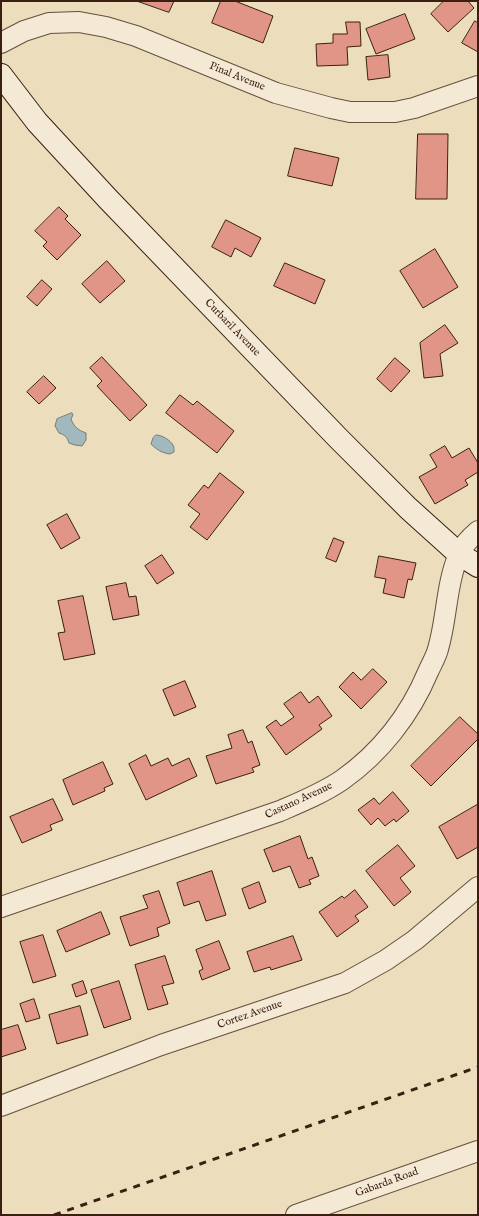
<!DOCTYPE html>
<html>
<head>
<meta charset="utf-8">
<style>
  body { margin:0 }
  #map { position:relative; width:479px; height:1216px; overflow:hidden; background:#ecddbd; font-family:"IM FELL English",serif }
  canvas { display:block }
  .frame { position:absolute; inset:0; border:2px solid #3b1f11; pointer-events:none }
</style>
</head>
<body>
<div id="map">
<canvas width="479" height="1216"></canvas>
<div class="frame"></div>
</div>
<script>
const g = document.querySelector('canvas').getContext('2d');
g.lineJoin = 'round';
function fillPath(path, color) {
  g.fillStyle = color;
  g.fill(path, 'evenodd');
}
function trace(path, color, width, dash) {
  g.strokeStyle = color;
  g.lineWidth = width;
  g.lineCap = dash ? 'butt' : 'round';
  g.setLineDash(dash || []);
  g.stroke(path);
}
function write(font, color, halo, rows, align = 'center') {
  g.font = font + ' "IM FELL English",serif';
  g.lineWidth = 3;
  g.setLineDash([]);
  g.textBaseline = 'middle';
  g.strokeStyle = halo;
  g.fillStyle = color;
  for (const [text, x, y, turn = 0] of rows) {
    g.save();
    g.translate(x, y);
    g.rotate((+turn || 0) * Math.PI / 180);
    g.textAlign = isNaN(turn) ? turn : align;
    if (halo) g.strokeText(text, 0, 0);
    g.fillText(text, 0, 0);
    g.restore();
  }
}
const water = new Path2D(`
  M72,413L73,415L71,419C74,427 78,430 86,433V440L82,446L75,445L69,443C67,437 65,435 59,433L55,426L57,419Z
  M156,435C162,435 170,440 173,445C174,447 174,449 174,452L170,454C162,453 157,450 151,444L153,438Z`);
fillPath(water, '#a0b8be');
trace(water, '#787b79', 1);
const building = new Path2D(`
  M137,1H174L169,12Z
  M221,1H235L273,16L263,43L212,23Z
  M444,1H468L474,8L448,32L431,14Z
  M405,14L415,39L376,54L366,29Z
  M475,21L478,23V52L462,43Z
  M346,22H360L361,46L347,47L348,65L317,66L316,44L333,43V34H347Z
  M388,55L390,77L368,80L366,57Z
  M418,134H448L447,199H416Z
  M295,148L339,158L332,186L288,176Z
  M59,207L68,216L65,219L81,235L57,260L43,246L47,242L35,231Z
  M226,220L261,238L251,257L235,248L231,257L212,247Z
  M435,249L458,287L423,308L400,271Z
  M107,261L125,281L100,303L82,284Z
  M285,263L325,280L315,304L274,286Z
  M42,280L52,289L37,306L27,297Z
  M445,325L458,343L440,354L443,376L424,378L420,343Z
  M102,357L147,405L130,421L97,386L102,381L90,368Z
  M395,358L410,371L391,392L377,379Z
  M44,376L56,388L39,404L27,392Z
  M180,395L193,405L197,401L234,431L217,453L166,413Z
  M445,446L452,458L469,448L478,463V472L465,480L468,485L435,504L419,477L437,467L430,455Z
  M220,473L244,492L207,540L190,527L200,514L188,505L204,485L208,488Z
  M67,514L80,538L61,549L47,525Z
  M334,538L344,542L336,562L326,558Z
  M162,555L174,573L157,584L145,566Z
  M379,556L416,563L412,580L408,579L404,598L383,593L386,579L375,577Z
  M126,583L129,597L136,596L139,615L113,620L106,587Z
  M83,596L95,654L64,660L58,633L65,632L58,601Z
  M373,669L387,682L361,709L339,687L353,672L361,680Z
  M185,681L196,707L174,716L163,690Z
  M301,692L309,703L318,696L332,716L319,725L322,729L286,755L266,727L276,720L281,726L294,717L284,704Z
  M460,717L478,734V739L431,786L411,766Z
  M243,730L248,743L252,741L260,765L252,768L254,772L216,784L206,756L232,748L228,735Z
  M146,755L151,766L168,758L172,766L189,758L197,776L146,800L129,764Z
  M103,762L113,784L104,788L105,791L73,805L63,780Z
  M393,792L409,811L396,822L394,819L385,826L378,818L371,825L358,810L374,798L379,804Z
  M53,799L63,820L50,825L52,830L22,843L10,817Z
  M477,805L478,807V847L457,859L439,827Z
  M300,836L308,859L312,857L319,876L309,880L311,884L299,888L290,866L273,872L264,850Z
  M398,845L415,866L400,878L411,892L394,906L366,871Z
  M212,871L226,915L206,921L199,901L184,906L177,883Z
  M259,882L266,902L249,909L242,889Z
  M355,890L368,907L355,916L359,921L337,937L319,912L342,896L344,898Z
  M159,891L170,923L157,928L159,936L130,946L120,917L148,908L143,896Z
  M101,912L110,934L66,952L57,931Z
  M43,935L56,976L33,983L20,942Z
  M293,936L302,960L271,970L270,967L254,972L247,952Z
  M219,941L230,969L202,980L199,971L203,969L196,950Z
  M165,956L174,983L162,986L168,1004L148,1010L135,965Z
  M83,981L87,993L76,997L72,985Z
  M119,981L131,1019L104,1028L91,990Z
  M34,999L40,1018L26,1022L20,1004Z
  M80,1006L88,1035L57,1044L49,1015Z
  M18,1025L26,1049L1,1057V1030Z`);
fillPath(building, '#e19587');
trace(building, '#3b1f11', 1);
const street = new Path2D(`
  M1,43L24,31L49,23L79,22L106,27L136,36L276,93L331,108L350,112H395L414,108L478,86
  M1,907L280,811C301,802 323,793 342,780C380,753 410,715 428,672C431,665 436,657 438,649C447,619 446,584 459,554C463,545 471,537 478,531
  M1,1106L161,1045L345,983L386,960L415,940L478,887
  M296,1215L478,1151`);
const secondary = new Path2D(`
  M1,75L37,122L108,199L338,438L408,508L459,554L478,566`);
trace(street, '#674e3c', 22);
trace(secondary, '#3b1f11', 24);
trace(street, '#f3e9d4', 20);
trace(secondary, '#f3e9d4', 22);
trace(new Path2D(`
  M54,1215L478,1067`), '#3b1f11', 3, [7, 7]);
write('11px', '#3b1f11', '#f3e9d4', [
  ["Pinal Avenue",237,77,22],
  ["Curbaril Avenue",232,328,46],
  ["Castano Avenue",299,801,-25],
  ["Cortez Avenue",250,1015,-19],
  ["Gabarda Road",387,1183,-20]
]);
</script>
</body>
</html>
